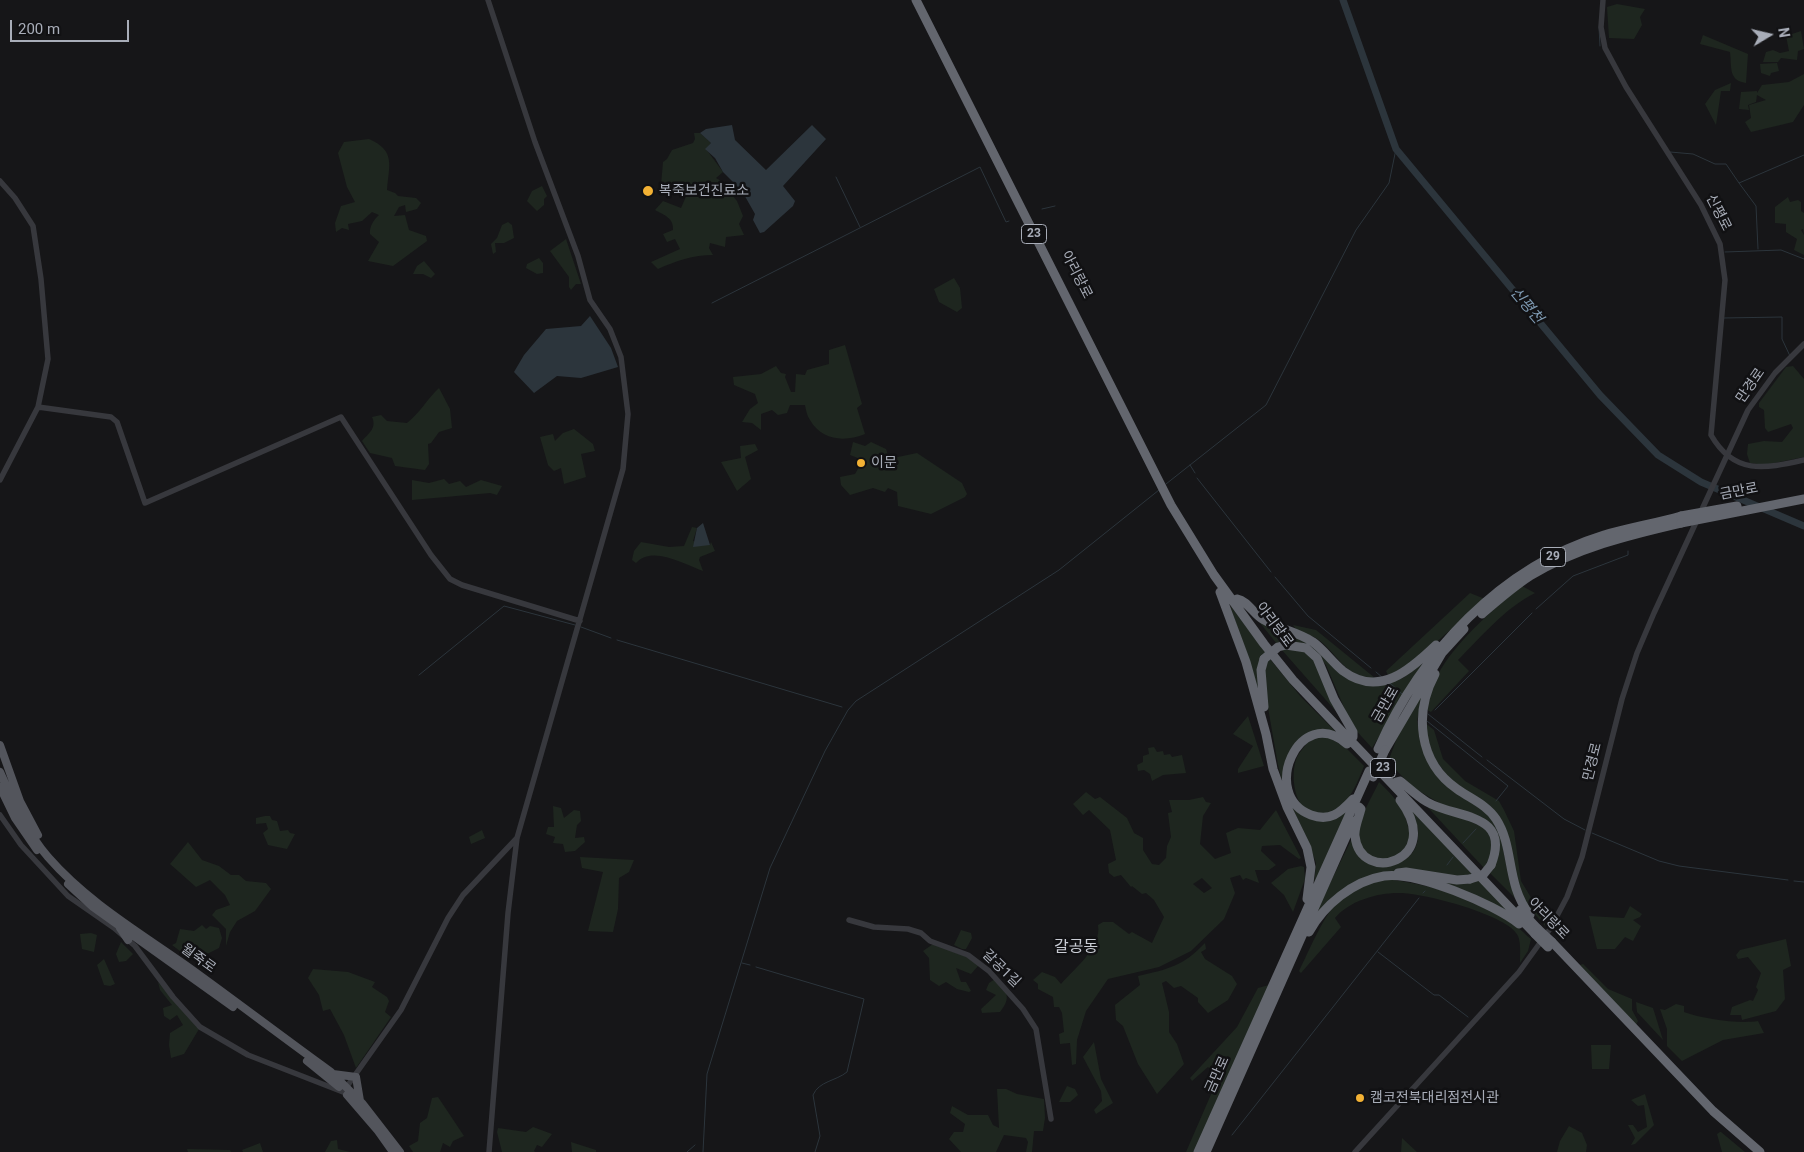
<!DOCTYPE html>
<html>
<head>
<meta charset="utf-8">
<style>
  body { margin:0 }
  #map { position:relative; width:1804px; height:1152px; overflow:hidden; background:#161618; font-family:Roboto,sans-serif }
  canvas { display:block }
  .north { position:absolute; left:1744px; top:10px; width:50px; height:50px; -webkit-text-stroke:4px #111113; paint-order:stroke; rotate:81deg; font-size:14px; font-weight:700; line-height:20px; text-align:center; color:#a8adb8 }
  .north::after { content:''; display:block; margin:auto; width:18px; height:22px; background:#a8adb8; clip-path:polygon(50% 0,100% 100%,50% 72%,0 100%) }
  .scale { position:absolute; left:10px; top:20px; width:119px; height:22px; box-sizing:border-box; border:2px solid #a8adb8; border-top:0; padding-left:6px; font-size:15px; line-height:18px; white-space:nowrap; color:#a8adb8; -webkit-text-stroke:4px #111113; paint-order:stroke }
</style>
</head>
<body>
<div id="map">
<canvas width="1804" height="1152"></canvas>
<div class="north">N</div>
<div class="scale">200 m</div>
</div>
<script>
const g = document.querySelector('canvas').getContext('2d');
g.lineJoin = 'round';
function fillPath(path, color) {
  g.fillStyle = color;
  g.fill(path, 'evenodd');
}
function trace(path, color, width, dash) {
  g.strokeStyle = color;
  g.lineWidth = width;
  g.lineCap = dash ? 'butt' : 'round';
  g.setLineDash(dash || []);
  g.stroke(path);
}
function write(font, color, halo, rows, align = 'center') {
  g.font = font + ' Roboto,"Noto Sans KR",sans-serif';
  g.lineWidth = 5;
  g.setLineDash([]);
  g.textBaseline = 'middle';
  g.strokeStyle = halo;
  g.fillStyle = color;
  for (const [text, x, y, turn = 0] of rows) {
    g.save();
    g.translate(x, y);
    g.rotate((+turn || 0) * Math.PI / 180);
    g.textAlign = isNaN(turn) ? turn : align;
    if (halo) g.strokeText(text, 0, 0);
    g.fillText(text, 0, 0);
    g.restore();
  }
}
fillPath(new Path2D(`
  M1617,4L1645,9L1640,17L1642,25L1634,39L1609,38L1607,7Z
  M1801,31L1804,49L1798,51L1797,60L1781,58L1778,62H1763L1766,52L1773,50L1780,53L1789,51L1786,36Z
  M1703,35L1748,54L1746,83C1728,80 1732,68 1730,52L1700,44Z
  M1777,63L1779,71L1771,73L1770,76L1761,73L1760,64Z
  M1804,74V105L1793,122L1751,132L1745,122L1751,118L1749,105L1766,100L1757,95L1756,102L1748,105L1749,110L1739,109L1741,92L1757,91V93L1762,85L1789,82Z
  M1731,83L1730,91H1721L1716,125L1705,104L1715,90Z
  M694,133H700L711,143L706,149L723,172L716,178L726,184L725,187L737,201L743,216L739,224L744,235L726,237L725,247L710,243L709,248L713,255C693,255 676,261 658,269L651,262L680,249L675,239L667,242L663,234L673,230C674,218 664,215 655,210L663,201L681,208L688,192L682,183L661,185L663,162L667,159L672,150L693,143L695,139Z
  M369,139C396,151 389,165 387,190L395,193L398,196L416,198L421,203L417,209L406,212L405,205L399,207L394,216L405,215L409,230L426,236L427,241L393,266L368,261L379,242L370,234C369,227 374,219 379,215L372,212L362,221L348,224L349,230L342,228L336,232L335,223L341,206L355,202L347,187L338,153L344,142Z
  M542,186L547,196L544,199V205L537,211L527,201L532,191Z
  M1788,197L1790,202L1798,200L1801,202V211L1804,213V234L1803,229L1801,230L1804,235V255L1794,250L1797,239L1786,232V224L1775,223V207Z
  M508,222L512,225L514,238L504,243H495L496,252L493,254L491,244L497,238L502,225Z
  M566,239L581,284H576L571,290L569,287V277L550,251Z
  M539,258L543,263V273L537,274L526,268L527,264Z
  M424,261L435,274L431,278L423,274H413L417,266Z
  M954,278L960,288L962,308L957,312L939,302L934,289Z
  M845,345L862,404L857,408L865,434C845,442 822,441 810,420C807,416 806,410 805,405H790L787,413L778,415L772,410L761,414V430L752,423L742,422L750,409L758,403L755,394L734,385L733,377L761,374L776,366L781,373L786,374L785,377L791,392H795L796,374L805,375L807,370L829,364V350Z
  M1793,366L1804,379V457L1765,465L1750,463L1747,454L1748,444L1764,441L1782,442L1793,428L1791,424L1768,432L1765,428L1764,410L1759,407V403L1786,367Z
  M439,388L450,409L452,428L439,432L431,443L428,444L429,464L425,470L395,466L392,458L370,453L362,441C369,433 377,428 372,417L381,415L387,421L407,423C420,413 427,399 439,388Z
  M574,429L593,444L595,451L581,454L586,477L564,484L561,468L554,471L548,465L540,437L553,434L555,441L563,433Z
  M853,442L865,446L871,442L886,449L888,455L898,457L917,453L962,483L967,494L965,497L931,514L898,506L897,492L888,488L885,492L873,488L850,495L841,485L840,477L855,474L863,460L850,455Z
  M755,444L758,450L745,457L751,479L737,491L721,462L741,458L740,446Z
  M444,479L449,484L460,481L466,487L481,480L502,486L497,495L490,493L412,500V480L429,483Z
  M692,527L697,528L693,541L710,545L711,542L715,551L700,557L699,560L703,571C684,564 652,545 636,563L632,560L634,551L641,542L669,547L684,546Z
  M1522,586L1535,593C1505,608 1482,636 1458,660L1469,671L1431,712L1425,709C1428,701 1430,691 1434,683C1448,648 1493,609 1522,586Z
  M1470,593L1485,599L1413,663L1403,671L1388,675L1386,671Z
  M1230,605L1266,653L1261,699Z
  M1256,618L1309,641L1347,677L1377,685L1403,678L1427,660L1372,748L1352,726L1326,665L1312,648L1277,644Z
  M1293,625L1316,630L1375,678C1343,678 1338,652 1316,638C1308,634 1297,633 1293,625Z
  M1293,648L1306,651L1315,660L1340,716L1281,649Z
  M1270,659L1301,697L1337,733L1317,730L1285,766C1289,798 1285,806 1316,820L1351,806L1314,886L1316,863L1307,838L1285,793L1278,765L1263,679L1267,662Z
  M1427,681L1417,721L1425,755L1492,818L1500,833L1509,880L1516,899L1490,873L1499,852L1498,840L1474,814L1441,804L1414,788L1388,762L1397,738Z
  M1248,716L1264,766L1238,773V769L1253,746L1233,734Z
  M1424,722L1434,730L1443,759L1465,781L1499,801L1504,810L1514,831L1521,881L1547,924L1546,927L1532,911L1519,890L1498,816L1450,779L1436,761L1426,739Z
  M1327,736L1347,749L1364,766C1357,784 1348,807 1328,814C1297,824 1289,780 1296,760C1298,753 1305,747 1308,741Z
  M1154,747L1157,752L1163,751L1164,755L1170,754L1172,757L1182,755L1186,773L1163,775L1152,781L1150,774L1144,770L1138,771L1137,765L1143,762V756L1149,754L1148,748Z
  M1379,782C1400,802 1407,813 1411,842C1408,846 1404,854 1399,856C1383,865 1358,857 1358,836C1359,817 1371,799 1379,782Z
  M1086,792L1095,799L1100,797L1127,818L1134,833L1143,838V850L1152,864L1159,865L1166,858L1167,846L1171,837L1168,813L1172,812L1169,800H1189L1203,797L1206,802L1211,803L1203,816L1200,844L1215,859L1231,853L1226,833L1238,828L1260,830L1276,810L1301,858L1299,859L1280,845L1262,846L1261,851L1276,865L1269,870H1255L1259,883L1246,878L1243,880L1240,875L1230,878L1235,893L1224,919L1191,951L1159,967L1108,979L1086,1011L1077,1040L1076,1064L1072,1065L1070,1043L1060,1044L1059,1034L1064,1032L1062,1013L1059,1007H1054L1053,997L1038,989V984L1033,980L1042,972L1055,977L1061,984C1074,969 1102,947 1098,925L1103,922H1113L1129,934L1132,932L1152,943L1164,917L1154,900L1146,893L1142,894L1132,886L1131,887L1121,875L1114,877L1109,873L1108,864L1116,860L1110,830L1089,810L1083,815L1073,804ZM1202,878L1212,888L1204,893L1193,884Z
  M1419,798L1487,829C1494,845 1494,853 1484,868Z
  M553,806L561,808L564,818L574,810L580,811L581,821L577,825L575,838L584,837L585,842L575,851L565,852L563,844L553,843L555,837L546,834L548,827H554Z
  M1410,808L1472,874L1461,876L1368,877L1315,914L1356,830L1352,844C1373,871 1421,871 1418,830C1417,823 1412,814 1410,808Z
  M265,816H270L272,820L277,821L280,831L288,830L290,833L295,834L287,849L268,845L263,833L268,829L266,823L256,824V818Z
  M482,830L485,838L471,844L469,837Z
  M188,842L202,860L219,866L231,875H239L246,881L266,883L271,889L255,911L237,921L230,932L226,946V929L212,915L216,910L230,905L225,895L210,880L196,887L170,864Z
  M580,857L634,860L629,872L619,878L618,909L613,932L588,931L603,872L582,868Z
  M1301,866L1304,867L1305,879L1293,912L1284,895L1271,883L1288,869Z
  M1386,879C1425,883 1466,896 1501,914C1512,920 1521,931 1531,939L1528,951L1520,963C1520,955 1521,943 1518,936C1510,915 1420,892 1398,893C1377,893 1349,901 1335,918L1341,927L1301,973L1299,971C1310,949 1323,916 1340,899C1352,888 1370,883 1386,879Z
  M1423,879L1479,880L1510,912Z
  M1630,906L1642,914L1640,917L1633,920L1641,926L1633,941L1625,937L1615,949H1597L1589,916L1624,918Z
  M202,925L206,929L210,926L219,928L222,938L219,948L207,954L185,955L172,945L176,943L180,929L194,931Z
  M961,930L971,933L972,938L966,949H962L954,945Z
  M91,933L97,935L94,952L82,949L80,934Z
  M1786,939L1791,966L1783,970L1785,999L1776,1011L1742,1020L1741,1015H1730L1732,1007L1750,1000L1753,1001L1758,990L1756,987L1761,973L1748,957L1738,959L1736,955L1740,950Z
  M121,942L133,954L126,961L119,962L116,954Z
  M1205,943L1206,949L1201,952L1205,959L1232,976L1237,984L1228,1000L1208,1013L1198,1002V998L1181,986L1174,988L1166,981L1162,983L1169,1012V1032L1177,1044L1184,1064L1157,1094L1138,1064L1123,1026L1116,1020L1115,1005L1140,985L1138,976C1169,969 1183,966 1205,943Z
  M933,944L967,957L979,965L971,974L956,968L961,982H966L971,991L969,992L957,989L946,982L939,986L930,980L929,958L923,951Z
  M104,959L115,984L110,986L104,985L97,965Z
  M1583,964L1608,989L1632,999V1010L1638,1021L1636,1025L1580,965Z
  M313,969L348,972L375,982L372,987L387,997L389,1001L385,1012L391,1017L356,1068L344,1035L330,1009L323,1011L319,995L308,978Z
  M995,979C1007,992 1012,997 1000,1012L982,1013L981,1009L996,995L986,990L989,983Z
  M158,982L199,1029L184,1054L171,1058L169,1045L170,1033L183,1025L177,1015L170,1020L164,1016L163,1008L172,1005L160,990Z
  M1269,985L1195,1152H1186L1219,1076L1208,1067L1192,1081L1190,1078L1237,1027L1258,988Z
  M1636,1002L1653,1008L1663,1040L1637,1012Z
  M1676,1004L1684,1006V1012C1703,1019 1739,1024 1758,1021L1764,1033L1723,1040L1682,1061L1667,1046V1029L1660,1009L1665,1010Z
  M1094,1042L1101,1079L1113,1103L1096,1114L1094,1110L1102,1101L1101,1091L1083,1057Z
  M1591,1045H1611L1609,1069H1592Z
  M1067,1086L1075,1089L1078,1095L1070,1102H1059Z
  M997,1089H1006L1017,1094L1044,1099L1045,1118L1043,1131H1034L1032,1152H1026L1028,1142L1026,1138L1004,1135L996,1152H961L949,1139L954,1132H963L965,1124L950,1113L952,1106L968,1115H988L993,1125L999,1128Z
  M1645,1094L1654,1125L1635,1144L1631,1145L1635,1138L1628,1125H1633L1638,1132L1647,1127L1644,1105L1638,1106L1631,1100Z
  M438,1097L464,1136L453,1141L450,1147L443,1143L440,1152H413L409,1146L418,1141L420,1123L427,1118L432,1098Z
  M1569,1126L1582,1133L1587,1145L1586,1152H1557L1560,1141Z
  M533,1127L552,1134L542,1147L537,1145L534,1151L535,1152H502L497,1132L498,1128L526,1132Z
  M1720,1132H1721L1745,1152H1722L1717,1134Z
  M1402,1138L1417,1152H1401Z
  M337,1140L338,1149L350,1152H325L331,1141Z
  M571,1142L596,1150V1152H572Z
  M260,1143L263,1152H243L242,1150Z
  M187,1149L230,1150L231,1152H188Z`), '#1e261f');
fillPath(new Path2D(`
  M732,125L735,140L766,170L812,125L826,139L783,186L795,201L793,206L764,232L760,233L753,220L755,214L742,191L723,172L715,158L705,149L711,143L700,133L706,129Z
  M590,316L611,348L618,367L581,378L557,376L534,393L514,372L524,355L546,329L581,326Z
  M703,523L710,545L693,547L697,528Z`), '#2c353c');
trace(new Path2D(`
  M1599,27L1600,46
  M1670,152L1693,154L1715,164H1726L1739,183L1804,155
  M836,177L860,227
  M1739,183L1756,206L1758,249
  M1042,209L1055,206
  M1725,252L1781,250L1804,259
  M712,303L980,167L1006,222L1009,221
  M1724,318L1782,317V339L1790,356
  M1190,465L1195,473
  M1197,478L1271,572
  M1166,484L1266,405L1356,230L1389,183L1396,149
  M1275,577L1308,616L1371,668
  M1536,609L1573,576L1628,555V551
  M581,627L611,638
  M617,640L842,707
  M1376,672L1383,678
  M419,675L504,606L575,625
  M1390,683L1402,694
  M1435,710L1532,613
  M1428,714L1482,757
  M1427,721L1508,786L1496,801
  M1487,760L1564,819L1585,830
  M1592,833L1659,861L1679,866L1788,880
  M1463,843L1476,829
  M1447,865L1453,857
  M1794,881L1804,882
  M1423,893L1425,891
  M1378,952L1434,995H1439L1468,1017
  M742,963L750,965
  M756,967L864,999L847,1072C836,1081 819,1081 813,1095L820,1136L815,1152
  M1232,1135L1419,898
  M687,1152L695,1145
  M703,1152L707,1074L770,868L825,751L848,710L856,701L1059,570L1159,490`), '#2c353c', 1);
trace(new Path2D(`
  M1343,0L1396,149L1600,395L1658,455L1701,482L1804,526`), '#2c353c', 7);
trace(new Path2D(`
  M488,0L535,142L578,256L590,300L610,329L621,357L628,414L623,469L517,838L508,913L489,1152
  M1603,0L1601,27L1605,48L1626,87L1701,205L1720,244L1725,280L1711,435C1734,475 1764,469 1804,460
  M0,181L15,198L33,226L41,279L48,359L38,407L0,480
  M38,407L111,417L117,422L145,503L341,417L431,555L450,579L462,585L580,621
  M0,815L21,845L68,896L114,928L135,946L173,997L200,1027L248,1055L343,1092L401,1010L448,918L463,895L517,838
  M849,920L874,927L908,929L921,933L930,941L968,955L989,971L1023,1009L1036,1029L1051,1119
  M1355,1152L1519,972L1550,929L1567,897L1582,857L1622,699L1637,653L1654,613L1748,410L1775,373L1804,344`), '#37383d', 5.5);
trace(new Path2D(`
  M0,745L20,801L38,835
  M0,772C13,801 27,833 48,857C88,903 142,934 191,969C238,1003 284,1038 331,1072L362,1103L400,1152
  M0,787L15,818L37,850
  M68,884L93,907L233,1007
  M120,928L128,940
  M307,1061L339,1087
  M333,1074L356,1077L360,1101
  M347,1095L378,1131L393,1152`), '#53555c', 8);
trace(new Path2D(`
  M916,0L1171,505L1214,575L1264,644L1293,680L1535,934
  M1220,592L1246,662L1266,734L1273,769L1287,807L1307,848L1311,867L1307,899
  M1237,599C1248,601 1254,615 1264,620C1279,629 1298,632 1313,642C1324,650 1332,662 1343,671C1379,698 1410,670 1436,645
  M1482,614C1497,601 1513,587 1530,576C1576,548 1629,535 1681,523
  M1286,645L1306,648L1317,658L1334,699L1353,732V737
  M1435,674C1414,713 1418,762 1457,789C1471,799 1487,805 1496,819C1515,848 1505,883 1530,915
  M1264,707L1261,670L1264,659
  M1347,744C1299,702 1259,796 1311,815C1330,822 1340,813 1353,799
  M1378,749C1421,653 1500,567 1604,535C1629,528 1656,523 1681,516
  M1385,750L1442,653L1464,629
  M1396,782L1400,781C1409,788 1417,796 1427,802C1456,819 1512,812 1491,865
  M1359,807L1361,809C1359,817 1354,828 1355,836C1360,886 1446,861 1400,800
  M1398,873L1406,872L1457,880L1470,879
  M1520,910L1538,929
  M1309,932C1324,905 1353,881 1384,876C1416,871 1494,904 1519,924
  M1552,942L1713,1111L1760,1152
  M1198,1152L1369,771
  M1206,1152L1353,821`), '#63666e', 9);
trace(new Path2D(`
  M1681,516L1737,506
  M1681,523L1804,499
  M1264,659L1278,647L1286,645
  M1373,777L1385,750
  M1470,879L1483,875L1491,865
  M1538,929L1552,942
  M1535,934L1548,947`), '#63666e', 9);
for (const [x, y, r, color] of [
  [648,191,6,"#f2b134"],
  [861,463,5,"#f2b134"],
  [1360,1098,5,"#f2b134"]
]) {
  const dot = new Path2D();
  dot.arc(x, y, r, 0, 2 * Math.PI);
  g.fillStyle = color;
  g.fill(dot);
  trace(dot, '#111113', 2);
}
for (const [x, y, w] of [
  [1034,234,25],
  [1553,557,25],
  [1383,768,25]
]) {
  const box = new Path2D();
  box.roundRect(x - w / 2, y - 9.5, w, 19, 4);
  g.fillStyle = '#111113';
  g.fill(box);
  trace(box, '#a8adb8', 1);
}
write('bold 12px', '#a8adb8', null, [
  ["23",1034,234],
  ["29",1553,557],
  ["23",1383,768]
]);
write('14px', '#a8adb8', '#111113', [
  ["복죽보건진료소",659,191],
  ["이문",871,463],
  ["캠코전북대리점전시관",1370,1098]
], 'left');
write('14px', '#a8adb8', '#111113', [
  ["신평로",1718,213,63],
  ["아리랑로",1076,275,63],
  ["만경로",1751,386,-55],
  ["금만로",1739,492,-11],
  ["아리랑로",1274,625,53],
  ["금만로",1386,705,-60],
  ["만경로",1593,762,-76],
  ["아리랑로",1548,919,46],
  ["월죽로",198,959,36],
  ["갈공1길",1001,969,44],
  ["금만로",1218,1075,-66]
]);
write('italic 15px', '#7f9bb3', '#111113', [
  ["신평천",1526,306,50]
]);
write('16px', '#c9ccd4', '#111113', [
  ["갈공동",1076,948]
]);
</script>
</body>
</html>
